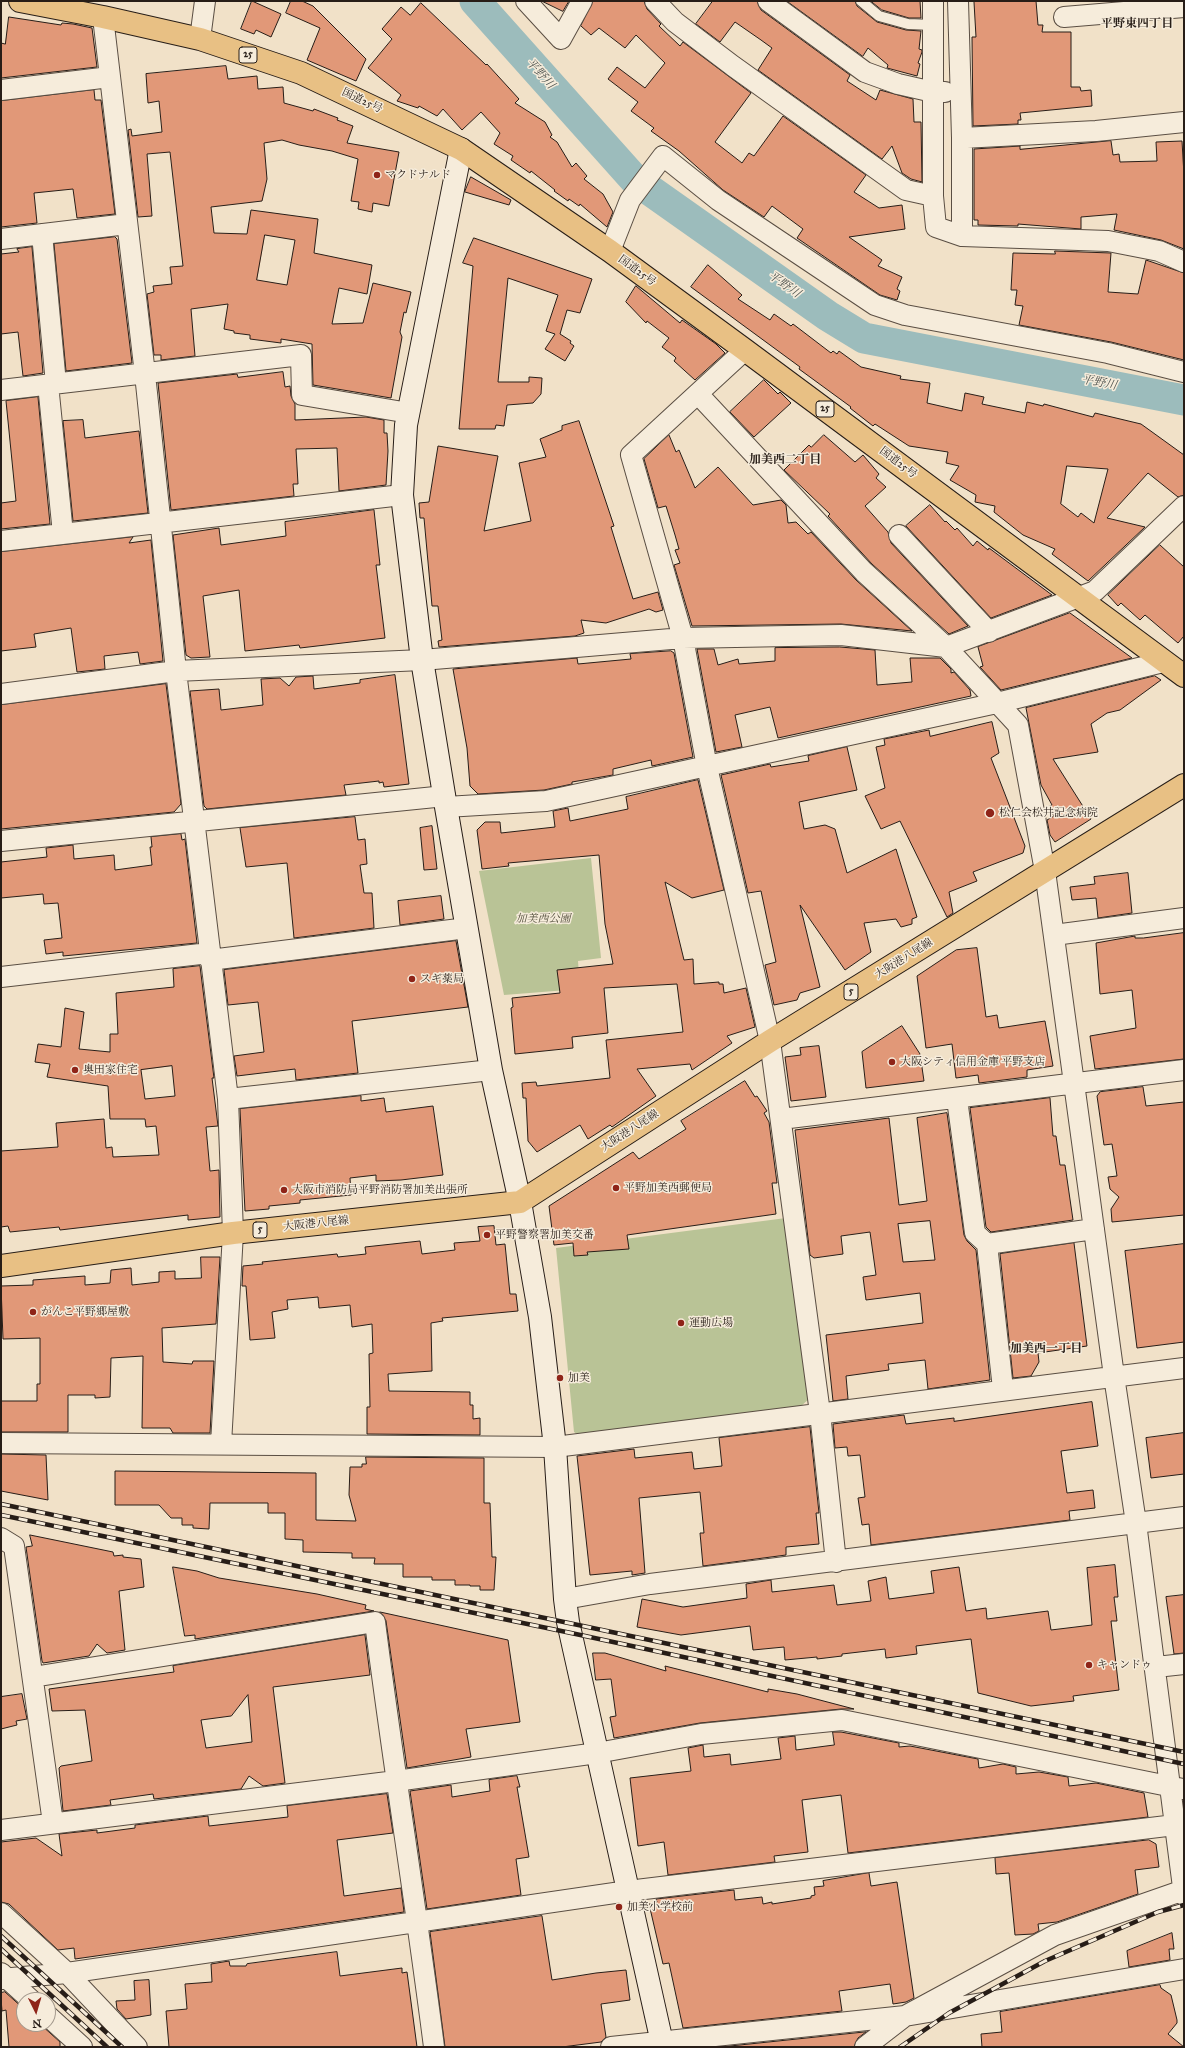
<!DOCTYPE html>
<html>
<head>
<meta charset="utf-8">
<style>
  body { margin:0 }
  #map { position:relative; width:1185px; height:2048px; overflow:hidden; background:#f1e1c8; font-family:"IM FELL Great Primer",serif }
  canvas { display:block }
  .frame { position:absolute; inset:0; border:2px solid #271d17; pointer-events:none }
  .north { position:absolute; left:16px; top:1992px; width:40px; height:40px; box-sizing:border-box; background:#f6ecdb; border:1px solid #a3998d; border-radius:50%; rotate:175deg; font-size:11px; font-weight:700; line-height:16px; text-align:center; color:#271d17 }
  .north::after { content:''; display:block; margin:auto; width:14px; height:18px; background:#8f2418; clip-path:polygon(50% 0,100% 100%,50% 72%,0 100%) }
</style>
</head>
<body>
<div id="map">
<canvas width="1185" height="2048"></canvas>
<div class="frame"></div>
<div class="north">N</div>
</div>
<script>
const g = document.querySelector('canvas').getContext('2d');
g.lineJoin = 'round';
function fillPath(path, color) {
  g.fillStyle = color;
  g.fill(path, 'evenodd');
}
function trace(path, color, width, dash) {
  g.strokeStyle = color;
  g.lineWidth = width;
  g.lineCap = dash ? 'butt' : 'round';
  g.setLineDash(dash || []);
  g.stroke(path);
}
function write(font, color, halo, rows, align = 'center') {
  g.font = font + ' "IM FELL Great Primer","Noto Serif JP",serif';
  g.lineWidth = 3;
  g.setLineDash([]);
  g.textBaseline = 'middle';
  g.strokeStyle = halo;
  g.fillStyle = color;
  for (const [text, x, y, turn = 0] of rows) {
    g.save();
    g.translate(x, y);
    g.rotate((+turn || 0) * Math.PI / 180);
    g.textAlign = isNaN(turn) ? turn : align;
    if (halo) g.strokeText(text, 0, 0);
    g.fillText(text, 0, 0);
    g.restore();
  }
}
fillPath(new Path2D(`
  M591,858L601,958L578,961L580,989L504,995L479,871Z
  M786,1218L810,1398L800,1407L581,1437L574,1432L556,1248Z`), '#b9c396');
trace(new Path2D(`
  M475,1L634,179L828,316L864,338L1184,400`), '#9cbcbc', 31);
const building = new Path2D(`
  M252,1L281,14L271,37L256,30L254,34L241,29Z
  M291,1H302L313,6L366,59L356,81L307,60L320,28L286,13Z
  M542,1H569L563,11Z
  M593,1H644L647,9L661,24L659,26L680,46L683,42L751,93L715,142L742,163L749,153L754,156L783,116L866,175L854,192L879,208L902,205L905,229L849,237L882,260L878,266L902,277L897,289L900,291L897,300L880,295L797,238L803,229L772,206L764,217L723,190L679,151L651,131L654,128L631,111L638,102L608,79L617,67L645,88L665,63L636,35L625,48L599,28L591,35L581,26Z
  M713,1H757L761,10L850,75L847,81L876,100L880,90L913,99L914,122H921L922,182L911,179L902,173L892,146L882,159L758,70L772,48L761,40L735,22L720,42L696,24Z
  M787,1H855L857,6L877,22L906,30L921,31L919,49L922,50V52L918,63L920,64L917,76L887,68L888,65L868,48L863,56Z
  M871,1H920L921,18H909L882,10Z
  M978,1H1036L1038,25H1043L1042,32H1071V87H1080L1081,91L1091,90L1092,106L1020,113L1021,120H1018V124L973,126L972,37H976L974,2Z
  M421,3L486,65L487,64L519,99L515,103L545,122L552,135L550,137L557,142L572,167L576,163L587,176L584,179L603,194L613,212L607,227L580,204L579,206L569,199L568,201L554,191L555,190L531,171L530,173L511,160L513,156L494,144L500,133L481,112L462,130L443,109L437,116L419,106L418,108L397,101L401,95L368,68L392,39L382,29L401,7L410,15Z
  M9,17L61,25L62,23L73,24L92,28L97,67L1,78V43L5,44Z
  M226,66L228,79L257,76L258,89L283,87L284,103L313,111L314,109L338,118L337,120L353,126L347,143L399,152L389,206L373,203L372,212L358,209L359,202L351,201L358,159L332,151L299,145L282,140L264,143L267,179L262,201L211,207L214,233L247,234L251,210L318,219L314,253L372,265L367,294L339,288L332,324L363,323L373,283L411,292L406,313L404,312L400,332L402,337L391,398L313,385L312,344L281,339V343L250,339V335L234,333V331L224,329L228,304L191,309L195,356L161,360V355H154L147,294L154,292L153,286L172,284L170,267L183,266L170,152L147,154L152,216L138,217L128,130L131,129L132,136L162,132L159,101L148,103L146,74ZM265,235L295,240L287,285L257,280Z
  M94,90L95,100H101L115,214L77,218L73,189L34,193L37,223L1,227V101Z
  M1111,141L1113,155L1119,154L1120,162L1157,161L1156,142L1182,141L1184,175V249L1161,240L1114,230L1117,214L1081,217V229L1018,224V226L978,225V220H974V149L1020,146V149Z
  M471,177L511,200L509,205L465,192Z
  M115,237L117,239L132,363L66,371L54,244Z
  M474,238L592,279L580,313L567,310L560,334L571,341L570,343L574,346L565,361L545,349L555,334L546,331L558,295L508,278L498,382H529V377L542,378L541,394L533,403L507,405L504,426L496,425L495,429H459L473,266L463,263Z
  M32,247L43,373L23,376L18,332L1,334V254L19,252L17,249Z
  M1055,251L1111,253L1108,292L1138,294L1146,260L1184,273V360L1111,342L1019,325L1023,306L1015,305L1017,290H1011L1013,253L1055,254Z
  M708,265L742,295L738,299L770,320L774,314L791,326L793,324L831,353L833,351L837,354L839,351L861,367L901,376L900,379L930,383L927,403L962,411L965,393L984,397L982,404L1025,413L1027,402L1043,406L1044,404L1093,417L1095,413L1141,424L1184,455V495L1178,497L1148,473L1107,518L1145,527L1088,581L1052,554L1055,549L1023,535L994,512L995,506L975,502L976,495L950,480L959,466L946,463L948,452L909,446L875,424L873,426L850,408L851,407L799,369L800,367L691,287ZM1067,466L1108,469L1094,523L1081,513L1078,517L1061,504Z
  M636,286L680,323L682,320L716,344L725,353L695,380L674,361L676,358L674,356L662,347L669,338L647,321L646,323L626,302Z
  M283,372L285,387L290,386L291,396L295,404V420L366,417L384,420V433H387L388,451L386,485L339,491L337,448L296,449L298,484H293L294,496L171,510L158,383L237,374L238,377Z
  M764,380L778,394L780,392L791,403L754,437L730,412Z
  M38,397L50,524L1,529V503L16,501L6,401Z
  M83,420L85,438L139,431L148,513L73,521L63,421Z
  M579,421L614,526L611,527L633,599L658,592L663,610L656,612L649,609L606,623L581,620L584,633L575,636L439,647L438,641L442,640L438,606H432L424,518H420L419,503L429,502L438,446L498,456L484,531L531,521L519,463L546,457L540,439L562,430V426Z
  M669,435L676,452L679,450L695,488L718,467L753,505L781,500L786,505L788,523L796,522L808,534L811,532L856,580L912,631L841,624L692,626L674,565L680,563L675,550L679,549L675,535L666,506L658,508L644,459Z
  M824,435L855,462L863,455L879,474L876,478L886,487L865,506L888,532L891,543L968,626L949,634L872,564L828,516L830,514L784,470L809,445L811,447Z
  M930,505L945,522L946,521L955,530L957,528L973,546L977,541L988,550L989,548L1052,595L991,618L906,526Z
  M374,510L380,565H376L385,638L300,648L299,645L245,651L239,590L203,596L210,657L191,658L186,655L173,535L219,528L221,545L286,536L285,522Z
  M133,537L129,543L151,540L163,661L140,664L138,652L104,656L105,669L77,672L71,628L34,634L36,647L1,651V552Z
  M1160,545L1184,567V636L1178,643L1145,615L1140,620L1121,603L1118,606L1108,595Z
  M1070,613L1132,658L1001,690L980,667L983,666L978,647Z
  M840,647L875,650L877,685L912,682L910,658H940L951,669V673L954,672L970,690L971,696L778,738L770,707L735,715L742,747L716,752L697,649H714L718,665L738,659L739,664L775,661V648Z
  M671,651L674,653L693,757L652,766L651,760L613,769V775L572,782V784L544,790L478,794L470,786L467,748L453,669L577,658L578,664L631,659L630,654Z
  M395,675L409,784L384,787L383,782L379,783V781L344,785L346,795L207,809L204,806L190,691L219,689L221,710L263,705L261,679L280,678L289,686L296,677L313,676L314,689L360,683V680Z
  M1155,676L1161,680L1120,710L1107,713L1091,724L1098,752L1053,759L1091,819L1055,842L1050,835L1047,820L1054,816L1048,807L1052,805L1041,785L1026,708Z
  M166,684L181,804L174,812L1,829V705Z
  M992,722L999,753L991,758L1025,846L1023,853L973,872L977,881L949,892L953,913L947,917L900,821L881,829L865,796L885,788L876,747L885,745L884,739L929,730L930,736Z
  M847,747L857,790L799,802L804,829L825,825L835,829L847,873L896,849L917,917L912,919V924L901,927L896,919L864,923L871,952L845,970L800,905L820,987L800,993L797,1000L774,1005L765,965L776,962L761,891L748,893L721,775L770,764L771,767L809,761L808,756Z
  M698,780L724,890L692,898L665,882L684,960L693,959L694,984L719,982V984H723L724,993L746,988L755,1027L727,1036L732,1043L692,1070L690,1064L637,1069L656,1096L612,1127L610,1125L588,1139L580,1125L537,1152L528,1141L526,1098H523L522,1083L536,1082L537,1086L610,1078L606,1040L683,1032L677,984L604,988L608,1033L572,1037L573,1048L515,1054L511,1008L513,1007L512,998L560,993L557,970L613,964L605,924L599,855L508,863L509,866L482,869L477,830L485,822H500L501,833L555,827L553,811L568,808L570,821L628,809L626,797Z
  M355,817L358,840L365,839L367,864L360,865L364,893H372L374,928L294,938L287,863L246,867L240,828Z
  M432,826L437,869L424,870L420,828Z
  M181,834L182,840L185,839L197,943L63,956V952L46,954L44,940L62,938L58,903L44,904L43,894L1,898V862L47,857L46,848L73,845L74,859L114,855L115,870L152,865L150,847H152L151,837Z
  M1128,873L1132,913L1098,918L1096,898L1072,900L1070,887L1095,884L1094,877Z
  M441,896L444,919L400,925L398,901Z
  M1184,933V1059L1095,1069L1090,1036L1136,1028L1132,990L1100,994L1096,943L1135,936V938H1143Z
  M456,941L468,1007L352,1021L358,1073L296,1080L295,1069L237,1076L234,1056L264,1052L258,1002L228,1005L224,970Z
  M977,948L986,1017L997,1015L999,1028L1045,1021L1053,1066L1027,1070V1077L979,1083L978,1075L956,1078L952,1044L926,1048L917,976L956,950Z
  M200,966L214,1078H212L218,1126L206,1127L210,1171L219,1170L220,1217L188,1220V1215L60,1230L59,1227L10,1232L8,1226L1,1227V1151L58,1147L56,1123L104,1119L106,1148L112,1147L113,1157L159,1155L156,1126L146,1127L145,1119H110L108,1086L47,1077L50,1064L35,1062L38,1044L61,1047L65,1008L84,1012L79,1049L110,1052V1034H118L116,993L174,987L173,969ZM172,1066L175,1096L145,1099L141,1070Z
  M902,1026L920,1054L924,1081L866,1088L862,1052Z
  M819,1046L826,1097L791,1101L785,1057L801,1055L800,1048Z
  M745,1081L755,1097L757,1096L767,1111L764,1113L769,1122L777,1183H772L776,1214L627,1235L629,1249L587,1252L588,1255L574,1256L573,1243L554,1245L549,1206L633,1152L639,1159L686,1129L681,1121Z
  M1143,1087L1146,1106L1184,1102V1215L1112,1222L1111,1209L1119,1197L1110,1189L1108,1177L1117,1176L1112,1144L1104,1145L1097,1096L1100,1092Z
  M361,1096V1101L384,1098L386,1112L433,1106L443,1175L401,1180L376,1181V1175L350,1178L351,1195L300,1200V1203L269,1206V1209L245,1211L240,1109Z
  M1050,1098L1053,1136H1056L1060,1165H1065L1073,1220L991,1232L986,1227L970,1108Z
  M947,1113L964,1235L967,1241L976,1250L990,1380L928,1389L925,1360L888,1364L889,1370L846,1376L848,1399L833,1401L826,1335L923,1323L920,1293L866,1300L863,1277L876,1275L870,1232L841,1236L843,1254L814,1258L810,1255L795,1130L889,1118L899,1205L927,1201L917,1118ZM930,1221L935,1260L903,1262L898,1224Z
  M494,1226L496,1245L505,1244L510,1294H516L518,1311L442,1318L443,1321L431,1323L432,1371L388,1374L389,1391L470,1392V1405H473V1419L480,1418V1435L367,1434V1407H370L369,1354L373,1353L372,1324L352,1327L350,1305L319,1308L318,1297L287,1300L288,1309L272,1312L275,1338L250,1340L246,1286H242L243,1266L263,1264L262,1262L337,1254L338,1257L366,1254L365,1247L420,1241L422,1254L455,1250L454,1243L480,1241L478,1227Z
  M1074,1243L1087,1346L1038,1353L1039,1362L1031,1376L1013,1378L1000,1254Z
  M1184,1244V1342L1137,1348L1125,1251Z
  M201,1257H220L216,1324L162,1328L163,1362L192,1364L193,1361H214L210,1433H173L170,1428H142L143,1356L111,1358L110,1397L95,1398V1395H68V1432H1V1401H37V1384H40V1338L3,1339L1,1286L33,1285V1280L85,1276V1285L110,1283L111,1270L131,1268L132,1285L159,1282V1272L175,1271V1279L201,1278Z
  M1092,1402L1098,1446L1061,1451L1067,1493L1093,1490L1095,1508L1069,1511L1070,1520L871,1545L869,1524L862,1525L858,1498L865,1497L860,1455L848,1456L847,1447L835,1448L833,1424L904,1415L906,1424L954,1418V1421Z
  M810,1427L819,1513H816L819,1544L786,1547V1555L703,1566L700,1533H704L700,1492L639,1498L645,1573L632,1575V1571L590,1575L577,1456L634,1449L635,1458L692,1452L694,1469L722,1466L719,1438Z
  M1184,1433V1474L1151,1478L1146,1438Z
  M1,1454L46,1455L48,1500L1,1491Z
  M366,1457L484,1458V1503H490L492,1557H496L494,1590H480V1586H470V1585H455V1580H432V1577H403V1564H374L375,1558H352V1553L303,1552V1540L285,1539V1513H268V1503H210L209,1529L193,1528V1525H182V1518H171L159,1505H115V1471L316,1473V1520L356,1521L349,1495L350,1467H362V1464H366Z
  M30,1535L113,1552L114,1556L123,1555V1557L141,1559L144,1587L119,1591L125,1650L107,1653L97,1644L89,1656L43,1663L42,1661L26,1547L32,1546Z
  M1115,1565L1118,1597H1114L1117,1621H1111L1119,1690L1073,1696L1074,1701L1031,1706L978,1693L971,1639L916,1646L917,1654L886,1658L885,1649L842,1654V1656L817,1659V1657L785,1660L784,1647L753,1650L750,1626L681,1635L637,1627L642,1599L683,1607L747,1598L746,1584L771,1580L772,1592L834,1585L837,1605L871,1601L868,1581L886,1577L889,1599L934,1593L931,1571L959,1567L966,1611L986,1608L987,1619L1048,1611L1051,1630L1092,1625L1087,1568Z
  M173,1567L197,1571L219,1578L317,1594L366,1605L365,1609L374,1611L195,1639V1635L185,1636Z
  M1184,1595V1653L1174,1654L1166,1597Z
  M380,1612L508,1640L520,1722L466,1729L471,1757L407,1768L386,1621Z
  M365,1635L370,1675L273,1687L285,1783L263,1786L249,1776L241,1789L154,1799L153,1794L110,1800L111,1805L63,1811L59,1768L61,1766L92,1761L85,1710L52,1711L49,1689L174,1672L173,1666ZM248,1695L252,1742L206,1748L201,1720L231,1716Z
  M593,1653H605L666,1671L665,1666L768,1692V1689L797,1694L854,1709H841L700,1723L614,1738L610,1717L616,1716L611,1679L596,1680Z
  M22,1694L27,1719L16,1721L17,1725L1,1729V1697Z
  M833,1732H841L899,1743V1747L910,1746L978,1759L979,1768L1003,1764L1016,1767V1774L1039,1772L1068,1777L1069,1786L1096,1783L1144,1793L1148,1817L848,1853L841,1795L802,1800L808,1852L774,1856L775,1862L668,1875L664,1842L638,1846L630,1778L691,1771L688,1748L703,1745L704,1757L730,1754L731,1765L781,1759L778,1738L795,1736L796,1750L834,1745Z
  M517,1776L520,1787H517L529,1857L516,1859L521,1895L427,1909L410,1791L451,1785L452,1797L490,1791L489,1780Z
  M387,1794L393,1833L337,1840L344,1896L401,1888L404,1912L75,1959L74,1948L58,1950L9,1904L1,1902V1842L36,1838L62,1856L59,1834L97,1830V1833L135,1828V1825L208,1816L209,1826L288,1817L287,1806Z
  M1149,1840L1156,1844L1159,1867L1135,1870L1138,1894L1057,1922L1038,1924L1039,1931L1033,1934L1015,1935L1009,1873L996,1874L995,1858Z
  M869,1873L871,1886L897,1882L914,1998L906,2002L893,2004L890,1984L839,1991L842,2011L683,2028L669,1963L663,1964L649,1904L657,1902L656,1899L734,1890L735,1900L762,1897L763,1904L772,1902V1904L811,1898V1896L815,1895L814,1887L824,1886L823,1881Z
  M542,1916L552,1980L596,1973L626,1970L630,2000L601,2004L606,2037L601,2042L562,2047H445L430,1932Z
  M1172,1933L1174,1949H1169L1170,1960L1129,1967L1127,1951Z
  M337,1952L340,1976L402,1968V1973L407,1972L417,2047H169L166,2011L187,2009L185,1984L212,1982L211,1964L229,1961L230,1966H246L247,1964Z
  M149,1980L151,2015L126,2019L117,2009L116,2001L135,2000L134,1981Z
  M1160,1985L1161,1988L1171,1995L1177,2020V2023L1168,2034L1184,2047H982L981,2034L1002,2032L1000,2012Z
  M5,1992L24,2009V2024H40L60,2042V2047H9L6,2010L2,2011L1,1999V1993Z
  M866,2032L858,2038L854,2047H721Z`);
fillPath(building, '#e19878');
trace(building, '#271d17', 1);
const lane = new Path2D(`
  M861,1L879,16L908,24L933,25`);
const street = new Path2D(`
  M526,1L561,39L582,1
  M655,1L675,22L733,66L906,190L933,196
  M768,1L865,72L898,84L933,92H945
  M933,1V196L936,227L962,236L1108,241L1159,251L1184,262
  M958,1L962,138V236
  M103,17L145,374L176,671L228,1099L233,1233L221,1444
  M1064,17L1184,7
  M200,39L205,1
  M1,90L110,77
  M962,138L1096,131L1184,122
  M42,234L56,384
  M1,239L127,224
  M610,251L630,200L663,156L718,200L875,305L905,315L1108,353L1184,372
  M745,350L631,455L683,638L707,767L770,1041L820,1413L836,1562
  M48,384L63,534
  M1,390L301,355L302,395L409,413
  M698,394L864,572L946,647L1018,725L1045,871L1114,1376L1136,1523L1184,1895
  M899,535L989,632
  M1,541L402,495
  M1,694L176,671L422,660L683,638L841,635L946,647L1095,591L1184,506
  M446,807L546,801L997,703L1163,662
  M1,841L445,796
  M1054,935L1184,918
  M210,960L467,928
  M1,977L209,953
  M228,1099L491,1070
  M957,1099L975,1233L987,1244L1003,1389
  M781,1119L1184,1070
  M987,1244L1094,1229
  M1,1443L555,1447L1184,1368
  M1,1538L14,1546L53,1823
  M565,1599L650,1584L1184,1517
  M1156,1667L1184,1664
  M33,1677L375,1622C393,1764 416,1905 434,2047
  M1,1830L396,1781L597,1753L701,1734L842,1720L1183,1789
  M1,1913L67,1973L137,2047
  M1,1973L31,2000
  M1,1979L67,1973L628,1891L1175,1825
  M48,2016L82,2047
  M611,2047L905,2016L1184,1969
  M865,2047L905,2016L1055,1935L1184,1890`);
const secondary = new Path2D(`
  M461,149L406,425L402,495L422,660L446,807L491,1070L520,1202L540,1317L555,1447L565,1599L568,1622L663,2047`);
const primary = new Path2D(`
  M1,1266L233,1233L520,1202L770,1041L1184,785`);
const highway = new Path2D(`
  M20,1L103,17L200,39L301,73L461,149L610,251L745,350L1184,676`);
trace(lane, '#5a4e43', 12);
trace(street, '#5a4e43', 22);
trace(secondary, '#271d17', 24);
trace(primary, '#271d17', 24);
trace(highway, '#271d17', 24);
trace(lane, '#f6ecdb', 10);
trace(street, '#f6ecdb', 20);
trace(secondary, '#f6ecdb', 22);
trace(primary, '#e8c084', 22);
trace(highway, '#e8c084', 22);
const rail = new Path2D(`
  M1,1504L1184,1752
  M1,1515L571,1633L1184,1764
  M1,1936L122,2047
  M1,1949L107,2047
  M900,2047L949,2013L1045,1961L1158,1912L1184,1905`);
trace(rail, '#271d17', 4.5);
trace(rail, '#f6ecdb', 3, [9]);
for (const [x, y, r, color] of [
  [377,175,4,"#8f2418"],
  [990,813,5,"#8f2418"],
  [412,979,4,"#8f2418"],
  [892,1062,4,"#8f2418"],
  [75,1070,4,"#8f2418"],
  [616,1188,4,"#8f2418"],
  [284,1190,4,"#8f2418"],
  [487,1235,4,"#8f2418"],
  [33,1312,4,"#8f2418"],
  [681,1323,4,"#8f2418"],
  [560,1378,4,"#8f2418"],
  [1089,1665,4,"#8f2418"],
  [619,1907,4,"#8f2418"]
]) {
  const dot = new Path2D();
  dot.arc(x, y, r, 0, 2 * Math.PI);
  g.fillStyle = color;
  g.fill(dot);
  trace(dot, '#f6ecdb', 1.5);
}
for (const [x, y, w] of [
  [248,55,18],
  [825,409,18],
  [851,992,14],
  [260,1230,14]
]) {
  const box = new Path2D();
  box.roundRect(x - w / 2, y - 8, w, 16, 3);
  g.fillStyle = '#f6ecdb';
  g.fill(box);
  trace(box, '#271d17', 1);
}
write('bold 10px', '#271d17', null, [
  ["25",248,55],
  ["25",825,409],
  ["5",851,992],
  ["5",260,1230]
]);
write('11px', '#271d17', '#f6ecdb', [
  ["国道25号",362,101,25],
  ["国道25号",637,271,36],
  ["国道25号",898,463,37],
  ["大阪港八尾線",904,959,-32],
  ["大阪港八尾線",630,1131,-33],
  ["大阪港八尾線",316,1224,-6]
]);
write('11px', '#271d17', '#f6ecdb', [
  ["マクドナルド",385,175],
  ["松仁会松井記念病院",999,813],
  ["スギ薬局",420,979],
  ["大阪シティ信用金庫 平野支店",900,1062],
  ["奥田家住宅",83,1070],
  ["平野加美西郵便局",624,1188],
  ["大阪市消防局平野消防署加美出張所",292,1190],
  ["平野警察署加美交番",495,1235],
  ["がんこ平野郷屋敷",41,1312],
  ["運動広場",689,1323],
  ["加美",568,1378],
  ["キャンドゥ",1097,1665],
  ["加美小学校前",627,1907]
], 'left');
write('italic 11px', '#534f3d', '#f6ecdb', [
  ["加美西公園",543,919]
]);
write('bold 12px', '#271d17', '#f6ecdb', [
  ["平野東四丁目",1137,24],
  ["加美西二丁目",785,460],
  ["加美西一丁目",1046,1349]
]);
write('italic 12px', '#505551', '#f6ecdb', [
  ["平野川",540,74,48],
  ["平野川",784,285,35],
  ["平野川",1099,383,11]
]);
</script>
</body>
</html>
